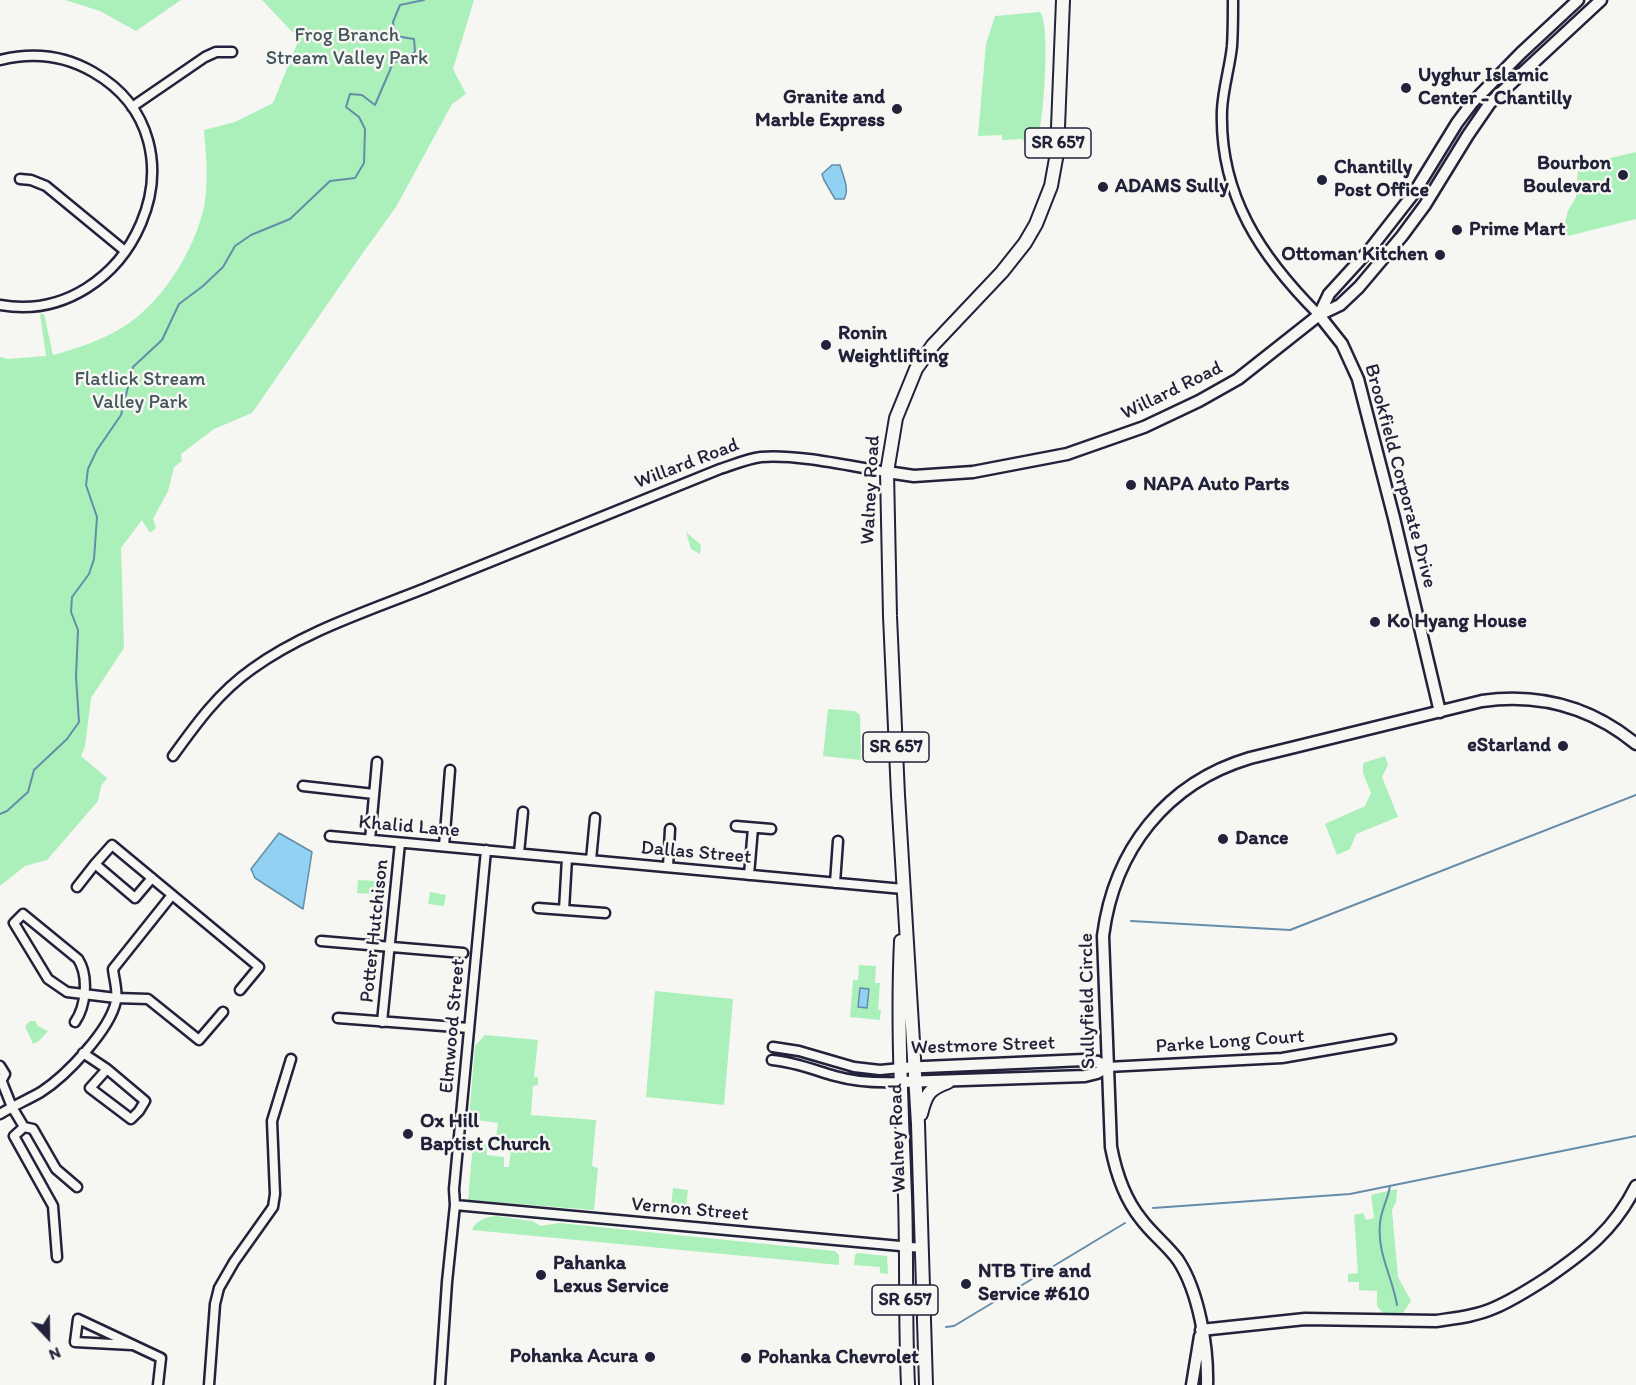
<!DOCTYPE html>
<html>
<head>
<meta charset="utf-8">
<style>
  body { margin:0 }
  #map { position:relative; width:1636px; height:1385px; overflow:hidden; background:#f6f6f2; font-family:Itim,sans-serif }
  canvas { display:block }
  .north { position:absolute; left:18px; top:1307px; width:60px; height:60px; -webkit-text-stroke:4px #f6f6f2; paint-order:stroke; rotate:158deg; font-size:16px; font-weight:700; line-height:24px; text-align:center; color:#22223b }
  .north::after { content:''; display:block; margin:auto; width:21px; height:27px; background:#22223b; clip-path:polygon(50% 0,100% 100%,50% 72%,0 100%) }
</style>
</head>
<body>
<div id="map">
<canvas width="1636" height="1385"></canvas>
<div class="north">N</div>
</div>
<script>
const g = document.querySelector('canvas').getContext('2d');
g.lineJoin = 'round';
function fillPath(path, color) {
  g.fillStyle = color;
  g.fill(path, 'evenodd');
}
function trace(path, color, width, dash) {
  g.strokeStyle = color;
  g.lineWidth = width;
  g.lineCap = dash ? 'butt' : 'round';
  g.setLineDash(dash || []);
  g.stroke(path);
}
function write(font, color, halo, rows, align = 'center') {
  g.font = font + ' Itim,sans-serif';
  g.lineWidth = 5;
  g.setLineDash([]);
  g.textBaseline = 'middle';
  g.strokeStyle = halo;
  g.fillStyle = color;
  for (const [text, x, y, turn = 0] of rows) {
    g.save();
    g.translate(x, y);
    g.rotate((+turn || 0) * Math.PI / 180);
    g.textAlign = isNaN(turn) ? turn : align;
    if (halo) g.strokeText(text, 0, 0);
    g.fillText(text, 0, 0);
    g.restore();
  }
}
fillPath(new Path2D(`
  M65,0H181L136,31L100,11Z
  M262,0H474L453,69L466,94L452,104L396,207L360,257L252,413L214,429L181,454L182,461L174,467L168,491L153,519L156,528L150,533L142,520L121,548L124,648L91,698L85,747L81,756L107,778L101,786L98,801L47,860L25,866L0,886V357L8,359L46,356L40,314H44L53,355C76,349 99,341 120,329C160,306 194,252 204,207C209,182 206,156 204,130L235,122L273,103L299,39Z
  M1040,12C1050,22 1044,111 1040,127C1038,135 1036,142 1033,150L1026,149L1023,139L1002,140V135L978,136L986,44L995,16Z
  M1636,152V219L1560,238V233L1563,231L1568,211L1576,197L1578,170H1573L1572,167Z
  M686,532L701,545L700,554L691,549Z
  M828,709L855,711L860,715L861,760L823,756Z
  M1385,756L1388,765L1382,777L1398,817L1356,834L1350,849L1337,855L1325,824L1365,806L1371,793L1363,773V763Z
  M358,880L376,881L375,894L357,893Z
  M430,892L446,895L444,906L428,904Z
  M859,965L876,966L875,983H880L878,1010H881L880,1020L850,1017L853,980H858Z
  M655,991L733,999L724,1105L646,1097Z
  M30,1021H35L38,1026L48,1031L39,1041L33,1044L25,1026Z
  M485,1035L538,1040L534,1077H538V1085L533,1086L531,1115L596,1120L592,1166L598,1168L594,1210L468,1200L473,1143L487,1145V1155L504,1157V1167H509L511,1148L495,1146L498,1123L469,1119L475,1046Z
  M673,1188L688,1190L686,1208L671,1206Z
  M1397,1189L1396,1202L1392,1210L1398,1277L1411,1301L1403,1313H1383L1377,1306V1291L1359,1290V1282H1348V1274L1358,1273L1354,1215L1363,1213L1366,1220L1374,1218L1371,1195Z
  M496,1216L532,1221L541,1226L559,1223L835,1251L839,1255V1265L472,1230C476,1220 486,1217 496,1216Z
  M857,1253L887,1256L888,1274L880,1273V1267L854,1265L855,1255Z`), '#abf0ba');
const water = new Path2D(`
  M832,165H840C843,176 850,189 844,199H835L824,180L822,174Z
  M279,833L312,852L303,909L255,878L251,869Z
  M860,988L869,989L867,1008L858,1007Z`);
fillPath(water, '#91d2f3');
trace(water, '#658ca9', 1.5);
trace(new Path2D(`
  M0,814L7,811L28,792L34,770L67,739L79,722L76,677L78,630L71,612L72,597L89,574L94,559L97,517L86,485L88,469L97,450L121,415L133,367L162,340L179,304L203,286L223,267L235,246L251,235L290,219L330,181L355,178L364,163L365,129L359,117L346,107L350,94L362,95L375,105L393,63L415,52L414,39L395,36L393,22L400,5L424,0
  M1131,921L1290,930L1636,795
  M1390,1186C1388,1199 1381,1210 1380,1223C1377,1254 1392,1275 1397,1305
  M1153,1208L1350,1194L1636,1136
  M946,1327L954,1326L1125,1223`), '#658ca9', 2);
const minor = new Path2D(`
  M1233,0C1233,15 1233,31 1232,46C1230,67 1223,88 1222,110C1219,195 1261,257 1319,315
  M0,60C32,52 64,55 93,72C215,142 130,328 0,305
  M132,107L205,57L216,52H232
  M20,179L31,180L46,186L125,251
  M173,756C196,724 219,692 252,669C306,630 372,610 433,585C529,546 624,508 720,469C733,465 746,459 761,457C798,454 849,466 887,472
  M303,786L374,794
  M736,826L771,829
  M330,836L903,889
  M370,840L377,762
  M444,846L450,770
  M519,853L523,812
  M591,860L595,818
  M668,867L670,829
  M749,875L753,828
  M152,878L135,898L95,864L112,845L259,967L240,990
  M835,883L838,841
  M77,887L95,864
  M538,908L605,913
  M564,910L567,858
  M321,941L463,953
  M338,1018L469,1028
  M75,1022C86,1006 89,976 78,959L23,914L14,923L48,979L67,992L116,998L148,999L199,1040L223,1012
  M382,1022L400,843
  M773,1047L799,1051L854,1067L880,1070L901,1068
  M83,1053L107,1069
  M772,1060C795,1062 814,1070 835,1076C856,1082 879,1083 901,1082
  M0,1066L5,1074L0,1083
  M1107,1067L1282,1058L1391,1039
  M107,1069L145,1101L139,1111L131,1119L90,1088Z
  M2,1082L12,1107L24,1127L33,1129L56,1169L77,1187
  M0,1114C13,1106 27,1100 41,1092C66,1076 110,1030 116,1001C118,991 114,979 113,969L172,895
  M24,1127L14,1136L53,1206L57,1257
  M455,1205L922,1248
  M132,1345L75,1342L78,1319L161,1358L158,1385
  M209,1385L215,1304L219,1288L234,1262L273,1207L275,1194L272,1121L291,1059
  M440,1385L447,1282L455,1205L454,1189L486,850`);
const tertiary = new Path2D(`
  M1319,315L1342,344L1358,379L1394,518L1440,712
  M901,1068L1084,1060L1098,1062L1107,1067
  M901,1082L1085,1076L1097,1073L1107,1067
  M1201,1330L1305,1319L1436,1321C1456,1318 1476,1316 1494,1308C1513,1300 1530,1289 1547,1278C1586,1251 1614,1230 1636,1186
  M1192,1385L1200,1336
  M1207,1385C1208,1347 1199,1292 1178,1260C1167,1245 1152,1234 1141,1219C1124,1198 1116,1173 1111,1147L1103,936C1114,850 1166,783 1250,758L1482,701C1539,693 1591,707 1636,744`);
const secondary = new Path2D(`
  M1319,315L1329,294L1371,248L1414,193L1457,123L1472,103L1521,53L1578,0
  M887,472L914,476L973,472L1067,454L1144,427L1199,401L1238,379L1319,315L1340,305L1359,287L1402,236L1425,205L1468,135L1490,103L1601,0`);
const primary = new Path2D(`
  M901,941C897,1026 902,1112 905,1197C907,1260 905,1322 908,1385
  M921,1114C926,1094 929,1089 948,1082
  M926,1385L918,1124L898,795L890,616L887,472L896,418L916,369L933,345L1002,272L1025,243L1036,224L1051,186L1057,153L1063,0`);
trace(minor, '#22223b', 13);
trace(tertiary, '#22223b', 15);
trace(secondary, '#22223b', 15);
trace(primary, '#22223b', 16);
trace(minor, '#f6f6f2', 8);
trace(tertiary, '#f6f6f2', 10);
trace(secondary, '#f6f6f2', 10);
trace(primary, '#f6f6f2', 12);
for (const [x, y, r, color] of [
  [1406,88,6,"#22223b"],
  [897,109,6,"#22223b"],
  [1623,175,6,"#22223b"],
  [1322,180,6,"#22223b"],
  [1103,187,6,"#22223b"],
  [1457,230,6,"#22223b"],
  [1440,255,6,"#22223b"],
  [826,345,6,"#22223b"],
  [1131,485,6,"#22223b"],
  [1375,622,6,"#22223b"],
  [1563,746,6,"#22223b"],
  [1223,839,6,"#22223b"],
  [408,1134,6,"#22223b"],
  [541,1275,6,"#22223b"],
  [966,1284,6,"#22223b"],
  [650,1357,6,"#22223b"],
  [746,1358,6,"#22223b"]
]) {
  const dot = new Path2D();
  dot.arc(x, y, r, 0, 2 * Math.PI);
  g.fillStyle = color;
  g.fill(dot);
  trace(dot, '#f6f6f2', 2);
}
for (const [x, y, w] of [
  [1058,143,66],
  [896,747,66],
  [905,1300,66]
]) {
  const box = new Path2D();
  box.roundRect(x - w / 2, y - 15, w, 30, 4.5);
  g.fillStyle = '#f6f6f2';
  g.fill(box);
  trace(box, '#22223b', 1.5);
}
write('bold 18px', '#22223b', null, [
  ["SR 657",1058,143],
  ["SR 657",896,747],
  ["SR 657",905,1300]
]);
write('20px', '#44565b', '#f6f6f2', [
  ["Frog Branch",347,36],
  ["Stream Valley Park",347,59],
  ["Flatlick Stream",140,380],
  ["Valley Park",140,403]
]);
write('bold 20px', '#22223b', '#f6f6f2', [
  ["Uyghur Islamic",1418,76],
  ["Center - Chantilly",1418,99],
  ["Granite and",885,98,"right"],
  ["Marble Express",885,121,"right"],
  ["Bourbon",1611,164,"right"],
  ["Boulevard",1611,187,"right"],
  ["Chantilly",1334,168],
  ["Post Office",1334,191],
  ["ADAMS Sully",1115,187],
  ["Prime Mart",1469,230],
  ["Ottoman Kitchen",1428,255,"right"],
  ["Ronin",838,334],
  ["Weightlifting",838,357],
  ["NAPA Auto Parts",1143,485],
  ["Ko Hyang House",1387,622],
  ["eStarland",1551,746,"right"],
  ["Dance",1235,839],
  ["Ox Hill",420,1122],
  ["Baptist Church",420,1145],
  ["Pahanka",553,1264],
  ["Lexus Service",553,1287],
  ["NTB Tire and",978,1272],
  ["Service #610",978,1295],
  ["Pohanka Acura",638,1357,"right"],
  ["Pohanka Chevrolet",758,1358]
], 'left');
write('20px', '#22223b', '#f6f6f2', [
  ["Willard Road",1172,391,-26],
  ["Willard Road",687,464,-21],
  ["Brookfield Corporate Drive",1400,476,75],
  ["Walney Road",871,490,-87],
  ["Khalid Lane",409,827,5],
  ["Dallas Street",696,853,5],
  ["Potter Hutchison",375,931,-84],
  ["Sullyfield Circle",1088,1001,-91],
  ["Elmwood Street",453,1026,-85],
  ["Parke Long Court",1230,1042,-4],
  ["Westmore Street",983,1046,-2],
  ["Walney Road",898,1138,-92],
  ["Vernon Street",690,1210,5]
]);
</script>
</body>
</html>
